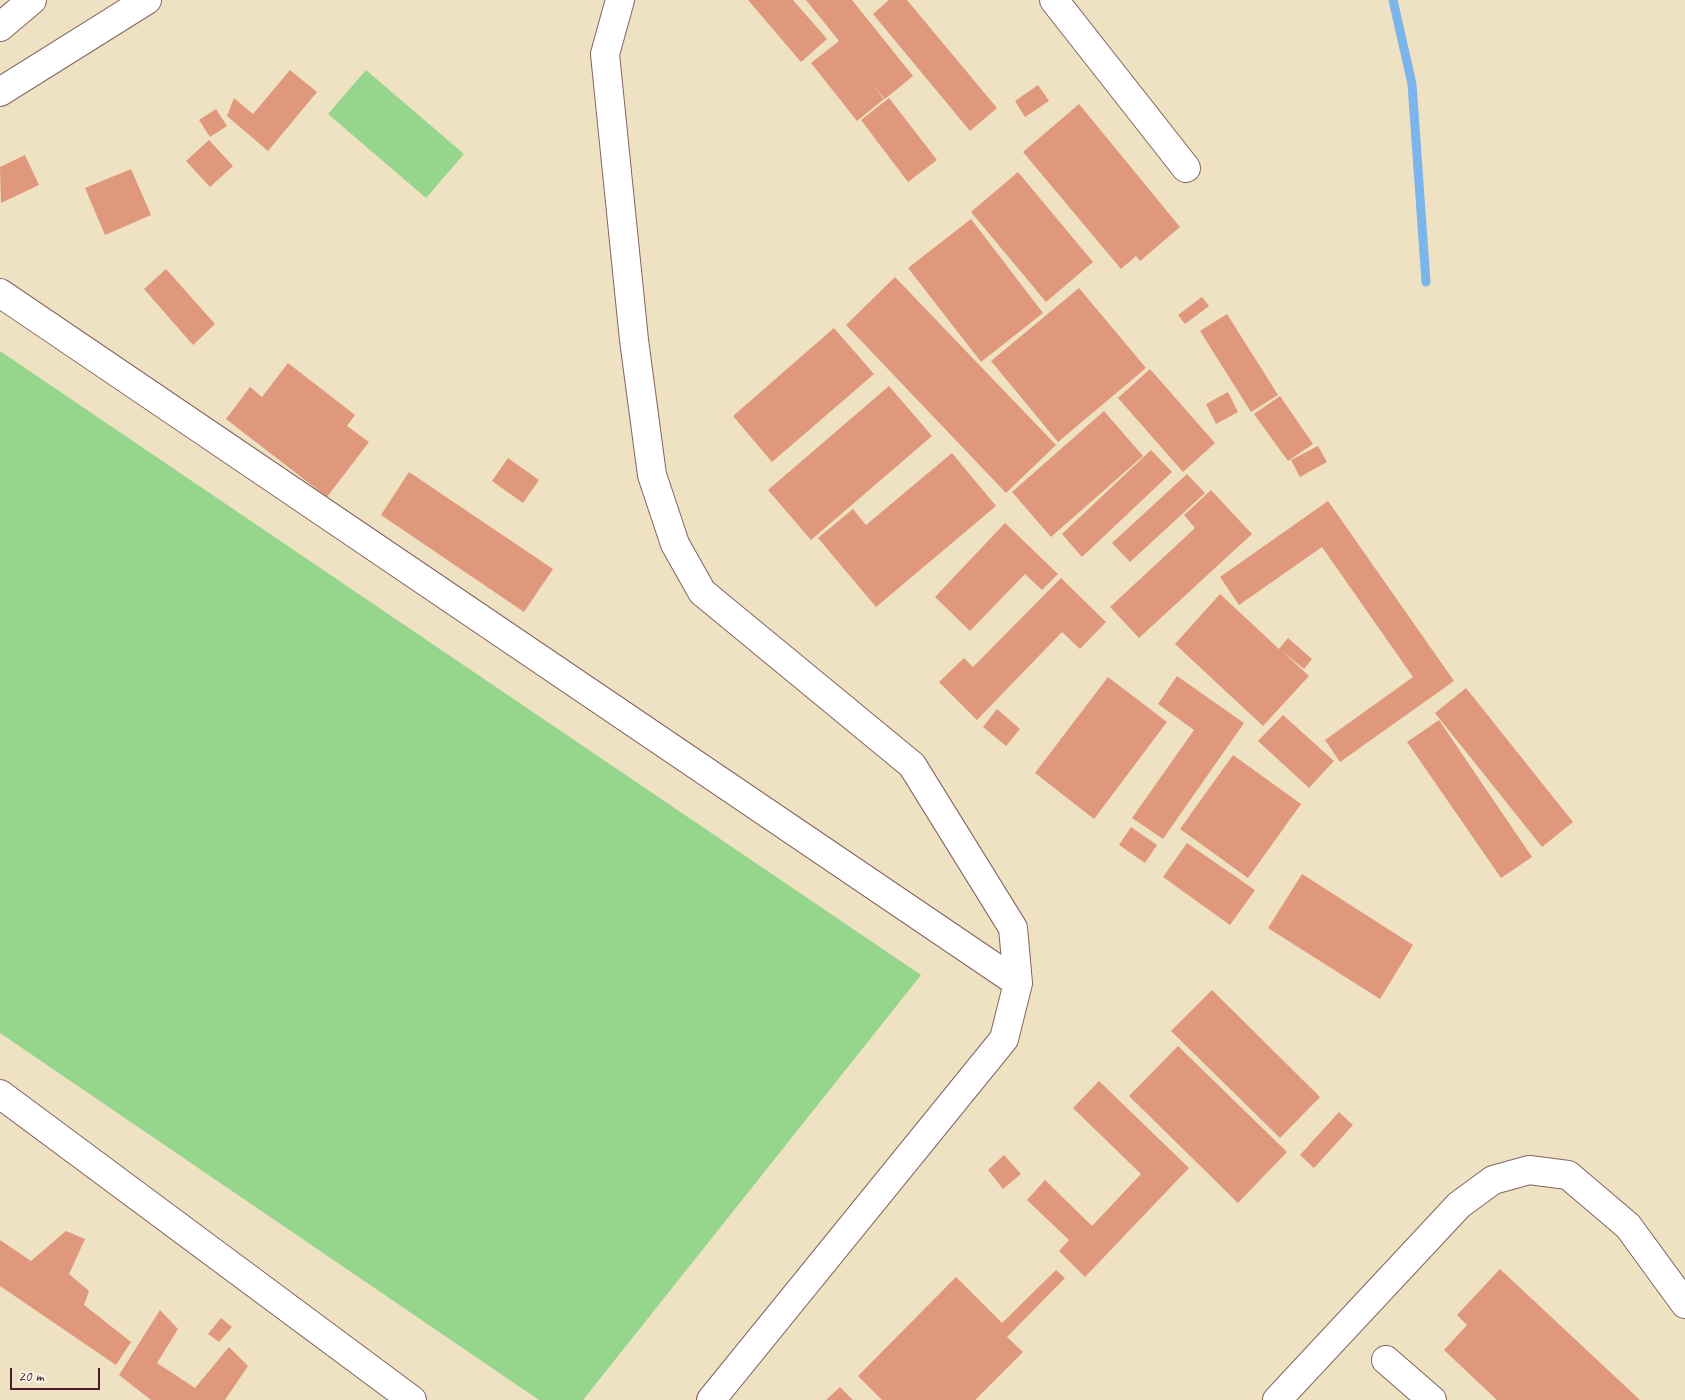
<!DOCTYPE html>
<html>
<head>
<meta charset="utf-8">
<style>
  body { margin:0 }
  #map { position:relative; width:1685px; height:1400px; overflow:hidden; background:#efe2c3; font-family:Caveat,sans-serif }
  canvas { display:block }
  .scale { position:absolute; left:10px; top:1368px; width:90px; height:22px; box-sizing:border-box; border:2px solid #4a1f2b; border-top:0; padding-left:6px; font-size:15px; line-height:18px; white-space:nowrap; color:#4a1f2b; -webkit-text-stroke:4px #fcf5e5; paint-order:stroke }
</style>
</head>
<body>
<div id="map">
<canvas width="1685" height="1400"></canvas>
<div class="scale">20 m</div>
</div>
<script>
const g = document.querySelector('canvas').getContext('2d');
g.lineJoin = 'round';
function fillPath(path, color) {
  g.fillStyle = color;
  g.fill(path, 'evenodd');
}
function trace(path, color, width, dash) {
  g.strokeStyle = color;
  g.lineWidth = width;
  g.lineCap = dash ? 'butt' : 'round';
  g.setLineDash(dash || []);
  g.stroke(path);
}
fillPath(new Path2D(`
  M366,70L464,154L426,198L328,114Z
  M0,351L921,975L583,1400H539L0,1033Z`), '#95d58c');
trace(new Path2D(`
  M1393,0L1412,84L1426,282`), '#7bb5ec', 9);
fillPath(new Path2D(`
  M748,0H793L827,39L801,62Z
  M806,0H852L913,76L885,99L871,83L884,99L857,121L811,63L839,41Z
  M889,0H907L997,108L970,131L873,14Z
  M290,70L317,92L268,151L227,116L234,98L253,114Z
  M1038,85L1049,101L1025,117L1015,101Z
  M889,98L937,160L908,182L861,120Z
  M1079,104L1180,227L1140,261L1136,256L1121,269L1023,152Z
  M216,109L227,126L210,137L199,120Z
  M209,140L233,166L210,187L186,161Z
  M25,155L39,185L1,203L0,167Z
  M131,169L151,215L105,235L85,188Z
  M1018,172L1093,262L1046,302L971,212Z
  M971,219L1043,313L981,362L908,268Z
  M166,269L215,324L193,345L144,289Z
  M895,277L1056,445L1006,493L846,325Z
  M1079,288L1146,368L1058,442L991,361Z
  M1202,297L1209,306L1185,324L1178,315Z
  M1227,314L1278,395L1251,412L1200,331Z
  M834,328L874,374L772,462L733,416Z
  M288,363L355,415L347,426L369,442L327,497L226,419L250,387L262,397Z
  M1150,369L1215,443L1183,472L1118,398Z
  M889,386L932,436L811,540L768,490Z
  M1228,392L1238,412L1216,424L1206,404Z
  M1280,396L1313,444L1288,461L1254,414Z
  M1104,411L1143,456L1051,537L1012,492Z
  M1318,446L1327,462L1300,477L1291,460Z
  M1151,450L1172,472L1082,557L1062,534Z
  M952,453L996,506L876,607L818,538L853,509L866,525Z
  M508,458L539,480L523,503L492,481Z
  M409,472L553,569L524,612L381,515Z
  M1187,474L1205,493L1130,562L1112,543Z
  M1211,490L1252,534L1139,638L1110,607L1195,528L1184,515Z
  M1328,501L1454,681L1340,762L1325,740L1413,677L1322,547L1239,605L1220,577Z
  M1005,523L1058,574L1042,590L1025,574L970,631L935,597Z
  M1061,578L1106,622L1080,649L1062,632L977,720L939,682L964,658L973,667Z
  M1220,594L1279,649L1288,638L1312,659L1304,669L1282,651L1309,676L1263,726L1175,644Z
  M1177,676L1244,723L1163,839L1132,818L1194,730L1158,704Z
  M1108,677L1167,722L1094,819L1035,773Z
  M1466,688L1573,822L1542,847L1435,713Z
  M997,709L1020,729L1006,746L983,727Z
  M1283,715L1334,761L1309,788L1258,741Z
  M1439,720L1532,857L1501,878L1407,742Z
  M1233,755L1301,804L1248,878L1180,829Z
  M1131,827L1157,845L1145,863L1119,845Z
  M1187,843L1255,890L1230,925L1163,877Z
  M1302,874L1413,945L1380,999L1268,928Z
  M1212,990L1320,1097L1280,1138L1171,1031Z
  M1178,1046L1287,1152L1238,1203L1129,1096Z
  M1099,1081L1189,1168L1085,1277L1059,1251L1069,1240L1027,1200L1045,1180L1092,1226L1141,1174L1073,1108Z
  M1339,1112L1353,1125L1314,1168L1300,1155Z
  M1004,1155L1021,1174L1003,1189L988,1170Z
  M66,1231L85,1239L69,1274L89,1291L84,1305L131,1342L116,1365L0,1286V1240L31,1261Z
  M1500,1269L1640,1400H1497L1444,1350L1467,1325L1457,1315Z
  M1056,1270L1065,1278L1007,1337L1023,1352L975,1400H882L858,1376L956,1277L1002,1323Z
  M160,1310L178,1329L157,1363L195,1388L229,1347L248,1366L225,1400H151L119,1375Z
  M221,1318L232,1327L219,1342L208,1334Z
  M840,1387L853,1400H826Z`), '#df987b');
const minor = new Path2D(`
  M620,0L605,54L634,340L652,475L675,544L702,592L912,765L1013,928L1018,983L1004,1039L711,1400
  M1054,0L1186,168
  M0,293L1018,983
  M0,1094L412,1400
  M1386,1360L1432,1400
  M1277,1400L1459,1205L1493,1180L1529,1170L1568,1175L1628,1226L1685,1304`);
const highway = new Path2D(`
  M0,27L32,0
  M0,92L147,0`);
trace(minor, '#846360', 30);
trace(highway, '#846360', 30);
trace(minor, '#fff', 28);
trace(highway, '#fff', 28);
</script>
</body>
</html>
